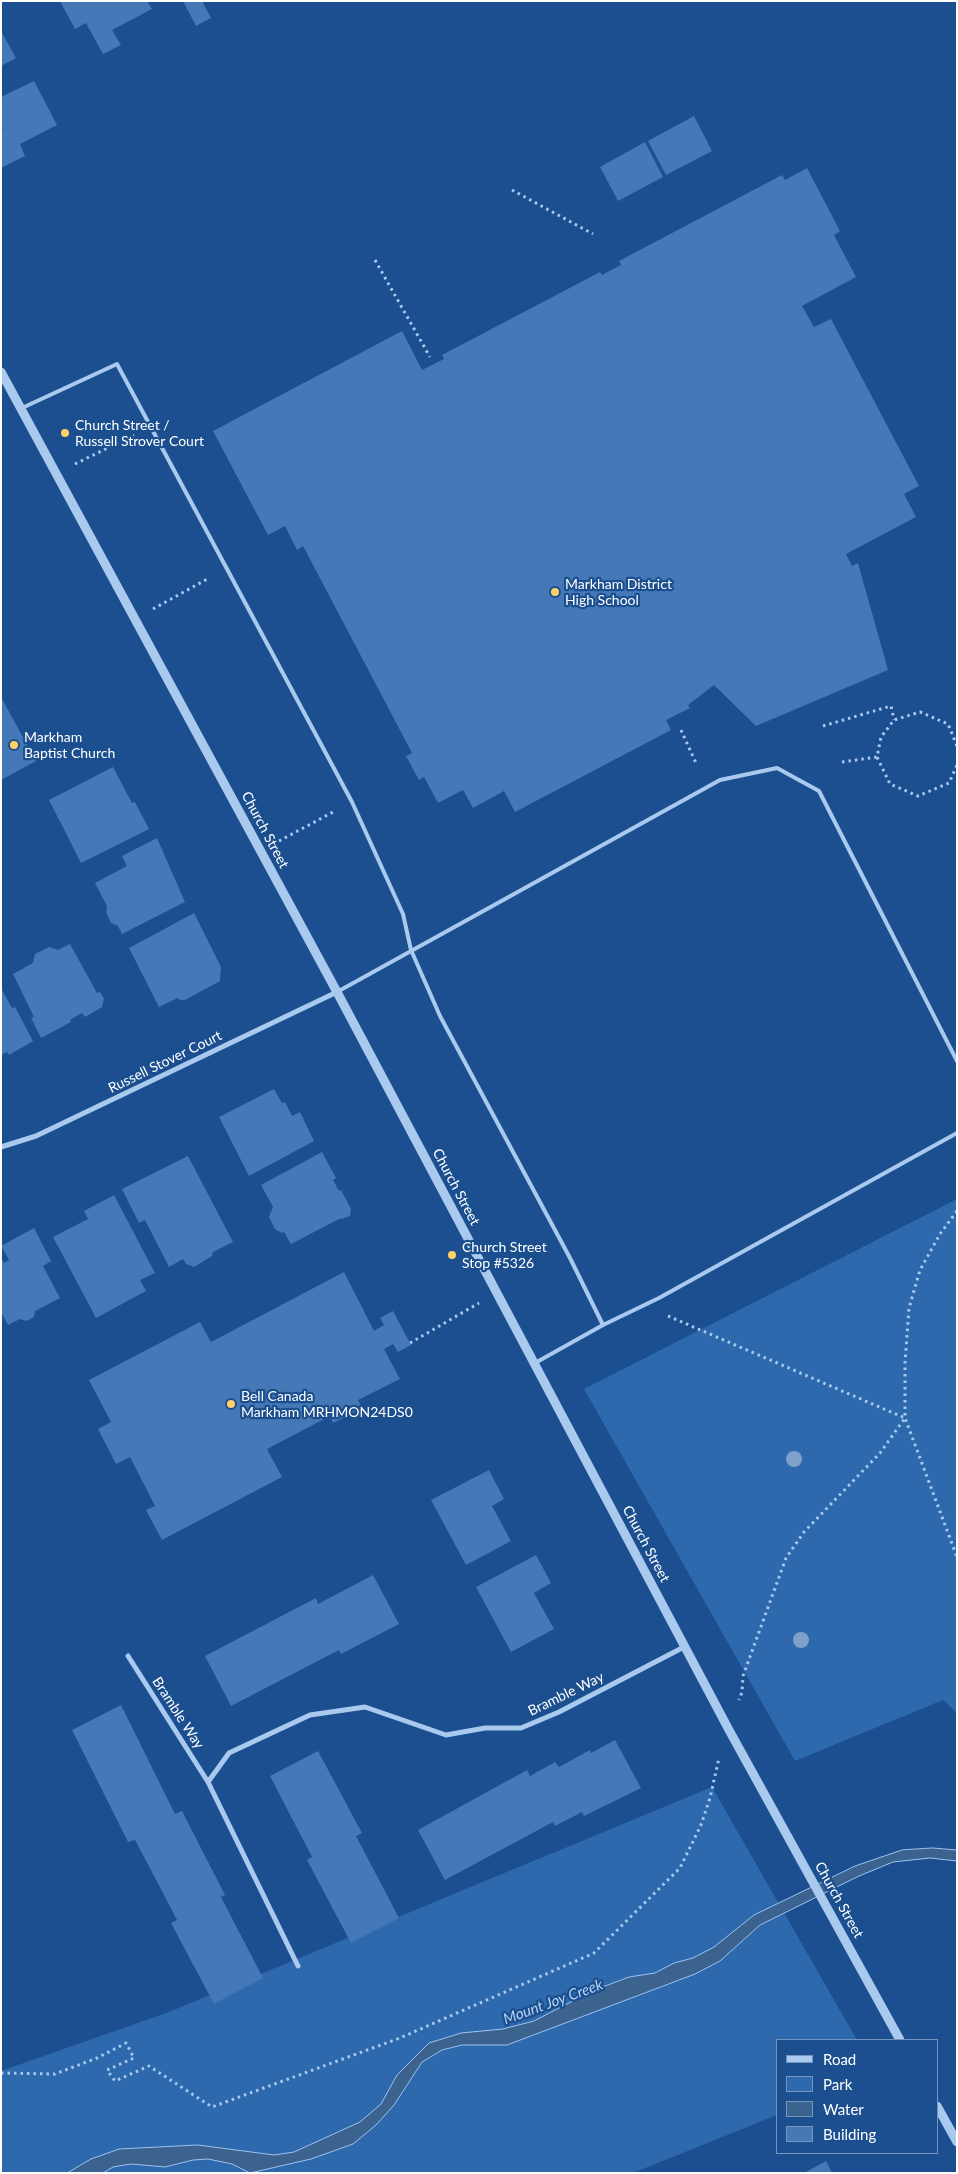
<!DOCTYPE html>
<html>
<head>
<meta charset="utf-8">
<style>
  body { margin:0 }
  #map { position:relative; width:958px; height:2174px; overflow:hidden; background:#1b4f8f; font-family:Lato,sans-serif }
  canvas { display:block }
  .frame { position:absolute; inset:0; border:2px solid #fff; pointer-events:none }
  .legend { position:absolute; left:776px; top:2039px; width:162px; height:115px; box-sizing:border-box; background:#1b4f8f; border:1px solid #7695bc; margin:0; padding:6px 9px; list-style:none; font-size:15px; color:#fff }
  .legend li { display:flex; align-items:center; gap:10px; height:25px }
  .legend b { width:25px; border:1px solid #7695bc }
</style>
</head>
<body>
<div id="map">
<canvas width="958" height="2174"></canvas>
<div class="frame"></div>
<ul class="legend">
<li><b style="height:6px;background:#a9c9ee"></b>Road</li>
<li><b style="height:14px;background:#2e69ad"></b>Park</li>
<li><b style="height:14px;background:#3c6290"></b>Water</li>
<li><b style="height:14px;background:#4478b7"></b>Building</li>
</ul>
</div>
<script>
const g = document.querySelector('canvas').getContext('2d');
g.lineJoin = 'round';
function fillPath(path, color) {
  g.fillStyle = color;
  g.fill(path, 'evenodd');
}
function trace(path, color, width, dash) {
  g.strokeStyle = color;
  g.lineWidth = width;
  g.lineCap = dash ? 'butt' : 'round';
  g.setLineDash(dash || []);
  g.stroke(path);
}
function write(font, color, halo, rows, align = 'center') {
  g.font = font + ' Lato,sans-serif';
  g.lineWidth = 4.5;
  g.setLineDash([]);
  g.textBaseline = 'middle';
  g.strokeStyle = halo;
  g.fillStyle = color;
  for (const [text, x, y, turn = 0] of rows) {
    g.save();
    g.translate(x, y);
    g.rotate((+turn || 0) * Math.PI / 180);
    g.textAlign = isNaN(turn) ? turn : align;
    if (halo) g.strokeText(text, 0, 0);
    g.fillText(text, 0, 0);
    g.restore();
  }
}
fillPath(new Path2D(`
  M957,1199V1713L943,1700L795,1761L584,1389Z
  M712,1787L857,2040H777V2115L633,2173H1V2071L169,2012Z`), '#2e69ad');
const water = new Path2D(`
  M933,1848L957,1850V1861L930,1858L893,1862L859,1876L760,1925L720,1961L695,1974L507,2045H462L442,2050L422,2062L394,2105L376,2125L353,2144L311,2159L250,2173L232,2164L208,2159L193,2160L165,2167L131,2164L113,2167L103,2173H67L91,2159L119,2149L198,2145L274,2155L294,2152L360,2122L381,2104L397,2075L429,2043L461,2033L503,2029L534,2021L592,1991L629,1977L655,1973L674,1963L693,1958L714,1947L754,1915L855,1866L902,1850Z`);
fillPath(water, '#3c6290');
trace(water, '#9cc4f0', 1);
fillPath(new Path2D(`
  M60,1H147L152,9L112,30L121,45L103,54L86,23L75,29Z
  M183,1H202L211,18L196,26Z
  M1,31L16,58L1,66Z
  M34,81L57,125L20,144L25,156L1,168V132L3,131L1,126V97Z
  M694,116L712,151L666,175L648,141Z
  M645,142L663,177L618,201L600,167Z
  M807,168L840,231L834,235L856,277L802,306L814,327L831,319L919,486L904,494L916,517L846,554L852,566L858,563L888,670L756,726L714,685L688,705L690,708L666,720L671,730L515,812L504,791L473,808L463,790L438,803L424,777L419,780L406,756L412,753L303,546L297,550L285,526L268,535L213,431L402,331L422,370L444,359L442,355L600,272L602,275L621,265L619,261L782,175L785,180Z
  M1,697L36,761L1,780Z
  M113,767L132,803L135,802L149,829L81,863L49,800Z
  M157,838L185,902L122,934L118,926L111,923L106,912L107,906L95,883L127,866L122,856Z
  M194,913L221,967L220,981L185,1000H180L178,998L159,1007L129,948Z
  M70,944L97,993L100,992L104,999L102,1007L85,1017L82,1013L70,1020L71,1022L41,1038L31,1018L34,1017L13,974L33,963L35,954L49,947L58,950Z
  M1,988L12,1008L15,1007L33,1041L9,1055L7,1052L1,1055Z
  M274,1089L282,1103L285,1102L292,1116L300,1112L314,1141L249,1176L219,1117Z
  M322,1152L336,1178L333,1180L339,1191L341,1190L351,1209L350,1216L342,1219H339L291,1244L284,1232L282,1233L275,1229L269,1217L273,1207L261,1185Z
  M188,1156L233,1242L213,1252L212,1256L194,1267L186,1264L183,1259L169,1267L145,1220L139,1223L122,1189Z
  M114,1195L155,1273L140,1280L146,1291L96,1318L53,1237L88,1219L84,1211Z
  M34,1228L51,1261L43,1266L60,1298L35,1311L34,1317L27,1321L20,1319L8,1325L1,1312V1258L4,1263L9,1260L1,1246Z
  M344,1272L374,1331L384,1325L380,1318L393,1311L411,1345L398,1352L393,1344L384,1349L400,1379L358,1400L362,1408L333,1423L330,1416L267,1449L282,1477L162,1540L146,1510L155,1506L130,1457L116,1464L98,1429L111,1422L89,1380L200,1322L211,1342Z
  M489,1470L504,1499L492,1506L511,1541L466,1565L431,1500Z
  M536,1555L551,1583L534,1593L554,1629L511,1652L476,1587Z
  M373,1575L399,1624L341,1654L339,1650L231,1706L205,1656L314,1599L316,1598L318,1604Z
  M121,1705L175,1814L182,1811L225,1895L221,1897L263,1978L214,2004L171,1923L177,1920L163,1893L135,1840L128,1842L72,1730Z
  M615,1740L641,1788L584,1816L582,1812L555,1826L553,1822L445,1880L418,1830L527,1770L530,1776L555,1762L559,1767L590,1750L591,1753Z
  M318,1751L362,1833L356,1836L399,1918L351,1943L307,1860L312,1857L270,1776Z
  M826,2161L832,2173H804Z`), '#4478b7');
trace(new Path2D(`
  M512,190L593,234
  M375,260L430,357
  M75,464L134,435
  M153,609L209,578
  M823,726L891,706L894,720
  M681,730L696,763
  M957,746L948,724L920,712L894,720L881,737L877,757L890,784L918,796L949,783L957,765
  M842,762L877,757
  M279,841L335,811
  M957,1211L940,1234L920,1270L909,1308L905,1363V1418L957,1557
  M668,1316L905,1418L880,1453L804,1532L786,1558L743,1676L742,1692L739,1700
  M410,1343L479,1303
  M1,2073L55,2074L97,2058L126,2043L134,2058L107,2070L115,2081L149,2066L212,2107L400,2038L594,1953L680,1868L701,1825L710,1798L719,1758`), '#a9c9ee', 3, [2.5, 4]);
trace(new Path2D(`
  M22,408L117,364L352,802L403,914L411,950L440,1016L570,1258L603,1325
  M337,992L720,780L777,768L819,791L957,1061
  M535,1363L603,1325L659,1298L957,1133`), '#a9c9ee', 4);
trace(new Path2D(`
  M1,1147L36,1136L337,992
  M128,1656L208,1782L298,1966
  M208,1782L229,1753L310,1715L365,1707L446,1735L485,1728H521L559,1712L684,1647`), '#a9c9ee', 5);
trace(new Path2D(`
  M1,372L337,992L729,1730L900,2040
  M937,2106L957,2142`), '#a9c9ee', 9);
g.fillStyle = '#7ea0ca';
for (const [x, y] of [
  [794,1459],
  [801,1640]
]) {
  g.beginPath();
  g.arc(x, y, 8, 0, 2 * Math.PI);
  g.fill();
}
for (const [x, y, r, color] of [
  [65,433,5,"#ffd166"],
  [555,592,5,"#ffd166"],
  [14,745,5,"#ffd166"],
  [452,1255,5,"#ffd166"],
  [231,1404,5,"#ffd166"]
]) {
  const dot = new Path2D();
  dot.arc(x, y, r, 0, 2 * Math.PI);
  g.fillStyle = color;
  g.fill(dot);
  trace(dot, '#1b4f8f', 2);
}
write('14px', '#fff', '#1b4f8f', [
  ["Church Street /",75,425],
  ["Russell Strover Court",75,441],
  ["Markham District",565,584],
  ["High School",565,600],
  ["Markham",24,737],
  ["Baptist Church",24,753],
  ["Church Street",462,1247],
  ["Stop #5326",462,1263],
  ["Bell Canada",241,1396],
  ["Markham MRHMON24DS0",241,1412]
], 'left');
write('14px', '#fff', '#1b4f8f', [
  ["Church Street",265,830,62],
  ["Russell Stover Court",165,1062,-26],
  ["Church Street",456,1187,62],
  ["Church Street",646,1544,62],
  ["Bramble Way",566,1694,-26],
  ["Bramble Way",178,1713,57],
  ["Church Street",839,1900,61]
]);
write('italic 15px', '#b5d3f5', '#1b4f8f', [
  ["Mount Joy Creek",553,2002,-20]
]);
</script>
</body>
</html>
